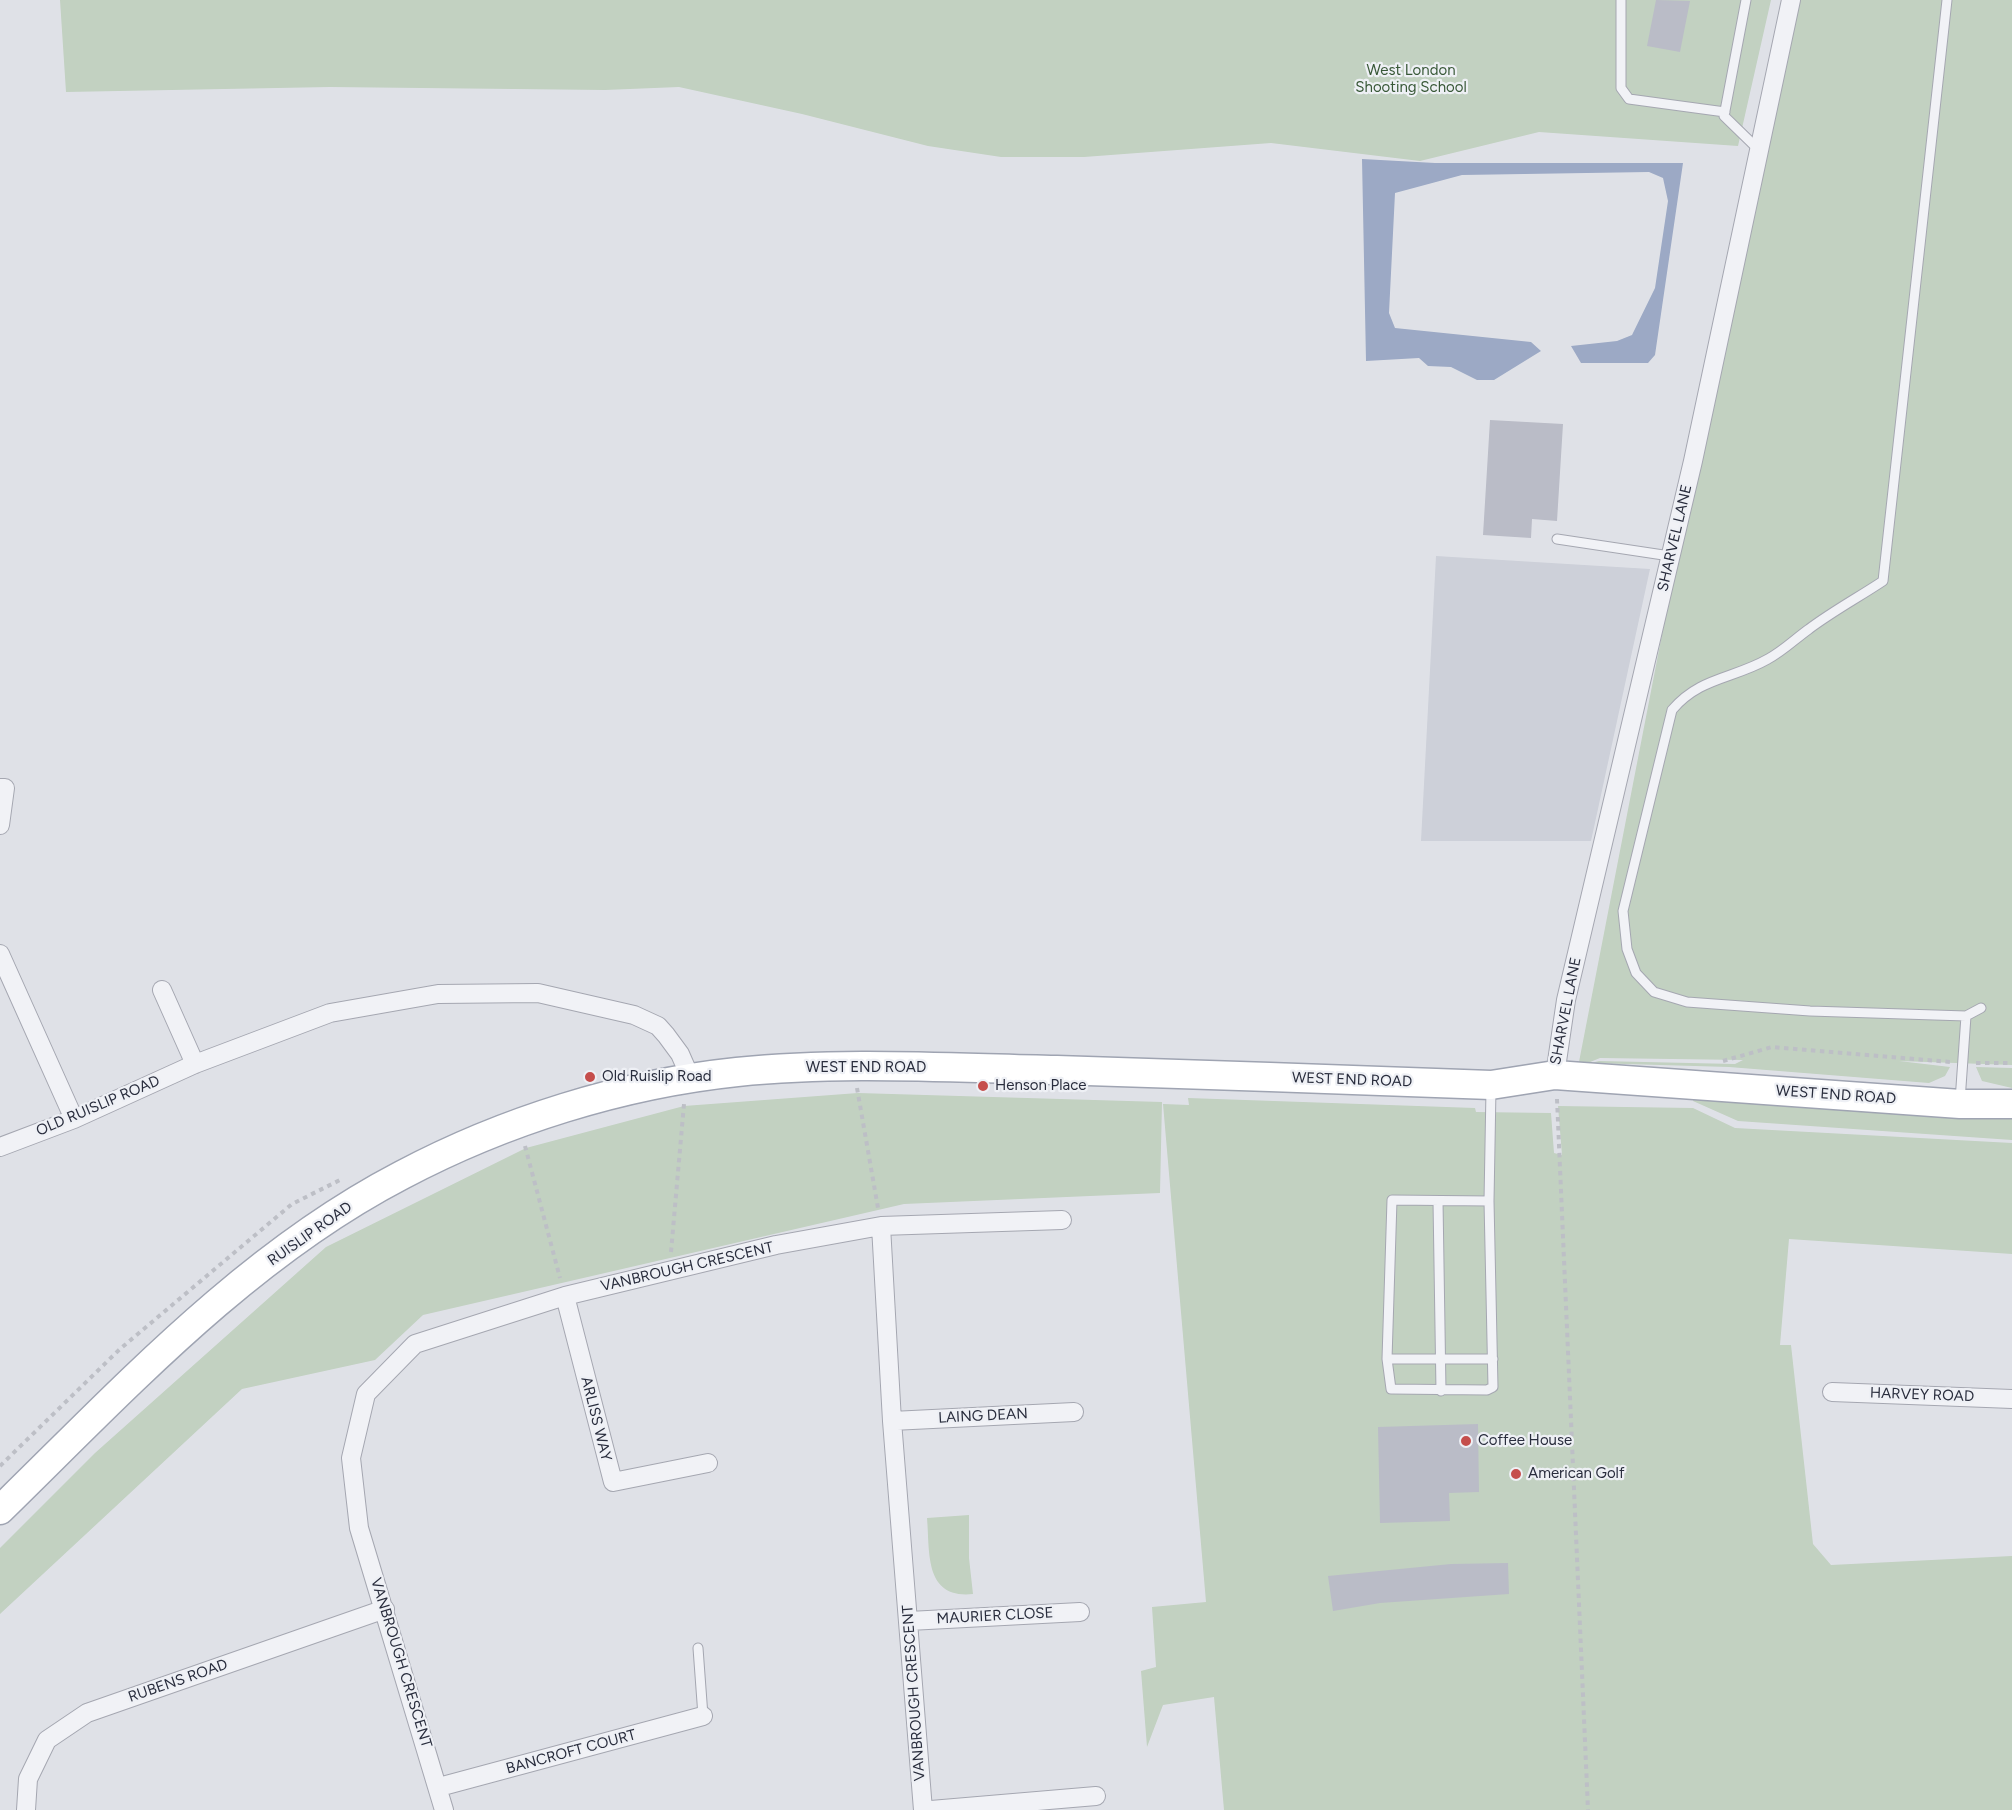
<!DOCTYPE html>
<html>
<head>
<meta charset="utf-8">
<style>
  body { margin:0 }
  canvas { display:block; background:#dfe1e7 }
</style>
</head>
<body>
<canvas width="2012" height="1810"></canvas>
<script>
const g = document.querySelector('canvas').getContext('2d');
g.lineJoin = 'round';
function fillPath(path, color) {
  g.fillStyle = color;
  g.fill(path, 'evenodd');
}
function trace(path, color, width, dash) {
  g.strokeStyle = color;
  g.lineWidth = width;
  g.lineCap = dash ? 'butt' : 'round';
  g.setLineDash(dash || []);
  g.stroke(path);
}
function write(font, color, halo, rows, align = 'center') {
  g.font = font + ' Figtree,sans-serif';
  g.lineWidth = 4.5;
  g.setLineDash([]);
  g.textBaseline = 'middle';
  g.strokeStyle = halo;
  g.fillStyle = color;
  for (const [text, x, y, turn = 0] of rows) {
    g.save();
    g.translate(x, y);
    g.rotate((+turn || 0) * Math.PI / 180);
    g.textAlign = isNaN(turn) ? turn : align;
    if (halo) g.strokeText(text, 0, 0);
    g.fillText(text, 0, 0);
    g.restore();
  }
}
fillPath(new Path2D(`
  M1436,556L1650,569L1591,841H1421Z`), '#cdd0d9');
fillPath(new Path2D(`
  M60,0H1771L1738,146L1539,132L1420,161L1271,143L1084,157H1001L928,146L802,114L679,87L605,90L330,87L66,92Z
  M1793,0H2012V1065L1899,1061L1950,1067L1945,1076L1929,1083L1729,1067L1591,1063L1599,1061L1735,1064L1743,1060L1600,1058L1578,1067L1719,341Z
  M1976,1067L2012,1068V1088L1982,1081Z
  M858,1093L1162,1102L1160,1193L904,1204L423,1315L375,1360L242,1389L0,1614V1548L95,1453L326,1247L526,1148L684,1106Z
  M1694,1096L2012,1117V1140L1738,1121L1693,1101Z
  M1188,1098L1475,1108L1476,1112L1551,1113L1554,1153L1562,1155L1558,1106L1693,1108L1735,1128L2012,1143V1254L1789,1239L1780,1345H1791L1813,1544L1831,1565L2012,1556V1810H1224L1214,1697L1163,1705L1147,1747L1141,1671L1156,1667L1152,1607L1206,1602L1163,1104L1189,1105Z
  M969,1515V1558L973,1594C924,1599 930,1553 927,1518Z`), '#c2d1c1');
fillPath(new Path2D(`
  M1362,159L1435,163H1683L1655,355L1648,363H1581L1571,346L1617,341L1632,335L1655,288L1668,201L1663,178L1649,172L1462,175L1395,193L1389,313L1395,328L1531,342L1541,351L1494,380H1477L1451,367L1428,366L1419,358L1366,361Z`), '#9ca9c5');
fillPath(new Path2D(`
  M1656,0L1690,1L1680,52L1647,46Z
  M1490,420L1563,424L1557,521L1532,519L1531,538L1483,535Z
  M1478,1424L1479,1492L1449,1493L1450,1521L1380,1523L1378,1427Z
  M1508,1563L1509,1594L1380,1603L1333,1611L1328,1576L1451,1564Z`), '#babcc7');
const lane = new Path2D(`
  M1621,0V88L1629,99L1725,112
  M1746,0L1724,116L1760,151
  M1947,0L1883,581C1859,597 1833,611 1809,629C1795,639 1783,651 1768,659C1733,679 1700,677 1672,710L1623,911L1627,949L1636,973L1654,992L1687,1002L1810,1011L1966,1016L1960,1101
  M1557,539L1670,556
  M1966,1016L1981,1008
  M1438,1201L1441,1391
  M1489,1201L1392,1200L1387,1359L1391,1389L1487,1390L1493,1387L1489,1201L1491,1089
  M1387,1359H1493
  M698,1648L703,1716`);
const street = new Path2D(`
  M0,788H5L0,825
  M0,954L74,1119
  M162,990L195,1064
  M1555,1075L1566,1000L1693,461L1791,0
  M0,1147L74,1119L195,1064L330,1013L438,994L538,993L634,1015L658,1026L666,1035L680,1054L691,1079
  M881,1226L1062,1220
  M565,1296L613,1482L708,1463
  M1832,1392L2012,1399
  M892,1421L1074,1412
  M909,1621L1080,1612
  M439,1787L703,1716
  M26,1810L28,1779L47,1740L87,1713L385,1609
  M444,1810L359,1528L351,1458L366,1394L415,1344L565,1296L776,1245L881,1226L892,1421L923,1810
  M931,1810L1096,1796`);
const primary = new Path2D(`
  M0,1510C124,1389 246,1256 402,1175C504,1121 622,1084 737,1072C843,1061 950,1068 1057,1070C1202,1074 1346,1080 1491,1085L1555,1075L1960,1104H2012`);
trace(lane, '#a5a7b1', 11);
trace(street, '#a5a7b1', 20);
trace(primary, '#9fa4b2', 31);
trace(new Path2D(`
  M1723,1061L1772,1047L1950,1062
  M1976,1063H2012
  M857,1088L878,1208
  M1557,1099L1588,1810
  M525,1146L560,1278
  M671,1252L684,1104
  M0,1466L120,1349L292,1204L340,1180`), '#bdbfc6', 4, [4.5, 4.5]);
trace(lane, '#f1f2f6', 9);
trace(street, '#f1f2f6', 18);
trace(primary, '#fff', 28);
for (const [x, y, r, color] of [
  [590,1077,6,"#c54e4c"],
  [983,1086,6,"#c54e4c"],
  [1466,1441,6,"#c54e4c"],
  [1516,1474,6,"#c54e4c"]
]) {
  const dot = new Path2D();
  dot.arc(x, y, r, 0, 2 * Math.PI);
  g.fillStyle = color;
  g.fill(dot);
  trace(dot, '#eef0f5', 2);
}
write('15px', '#385837', '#eef0f5', [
  ["West London",1411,71],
  ["Shooting School",1411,88]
]);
write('15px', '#292d3d', '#eef0f5', [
  ["SHARVEL LANE",1675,538,-77],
  ["SHARVEL LANE",1566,1011,-79],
  ["WEST END ROAD",866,1068],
  ["WEST END ROAD",1352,1080,2],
  ["WEST END ROAD",1836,1095,4],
  ["OLD RUISLIP ROAD",98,1106,-23],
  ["RUISLIP ROAD",310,1234,-35],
  ["VANBROUGH CRESCENT",687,1267,-13],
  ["HARVEY ROAD",1922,1395,2],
  ["LAING DEAN",983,1416,-3],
  ["ARLISS WAY",596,1419,76],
  ["MAURIER CLOSE",995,1616,-3],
  ["VANBROUGH CRESCENT",401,1663,73],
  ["RUBENS ROAD",178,1681,-19],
  ["VANBROUGH CRESCENT",914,1693,-94],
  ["BANCROFT COURT",571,1752,-15]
]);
write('15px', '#292d3d', '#eef0f5', [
  ["Old Ruislip Road",602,1077],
  ["Henson Place",995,1086],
  ["Coffee House",1478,1441],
  ["American Golf",1528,1474]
], 'left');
</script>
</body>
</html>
